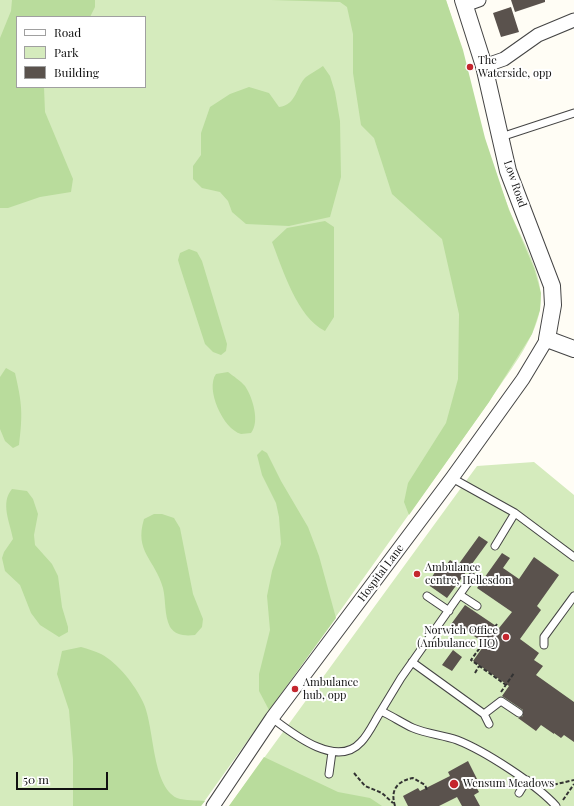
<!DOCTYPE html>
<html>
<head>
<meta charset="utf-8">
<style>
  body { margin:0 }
  #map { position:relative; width:574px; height:806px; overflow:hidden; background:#fffdf5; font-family:"Playfair Display",serif }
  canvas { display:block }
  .legend { position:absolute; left:16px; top:16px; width:130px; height:72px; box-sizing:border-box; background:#fff; border:1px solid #a0a0a0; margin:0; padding:5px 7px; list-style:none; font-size:12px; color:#111 }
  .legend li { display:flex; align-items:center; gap:8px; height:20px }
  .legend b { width:20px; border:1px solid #a0a0a0 }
  .scale { position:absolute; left:16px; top:772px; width:92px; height:18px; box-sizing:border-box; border:2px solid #111; border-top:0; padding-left:5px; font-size:12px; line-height:14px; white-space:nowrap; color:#111; -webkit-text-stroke:3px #fff; paint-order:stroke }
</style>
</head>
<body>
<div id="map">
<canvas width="574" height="806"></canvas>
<ul class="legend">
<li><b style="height:5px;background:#fff"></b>Road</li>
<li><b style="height:11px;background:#d5ebbd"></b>Park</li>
<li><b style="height:11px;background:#5a524d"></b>Building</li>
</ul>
<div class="scale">50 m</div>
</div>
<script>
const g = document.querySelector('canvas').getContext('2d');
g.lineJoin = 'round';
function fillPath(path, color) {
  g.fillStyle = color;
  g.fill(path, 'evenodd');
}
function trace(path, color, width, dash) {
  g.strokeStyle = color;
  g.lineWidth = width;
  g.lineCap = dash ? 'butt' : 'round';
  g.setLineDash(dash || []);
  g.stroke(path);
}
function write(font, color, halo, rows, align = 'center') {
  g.font = font + ' "Playfair Display",serif';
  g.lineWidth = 4;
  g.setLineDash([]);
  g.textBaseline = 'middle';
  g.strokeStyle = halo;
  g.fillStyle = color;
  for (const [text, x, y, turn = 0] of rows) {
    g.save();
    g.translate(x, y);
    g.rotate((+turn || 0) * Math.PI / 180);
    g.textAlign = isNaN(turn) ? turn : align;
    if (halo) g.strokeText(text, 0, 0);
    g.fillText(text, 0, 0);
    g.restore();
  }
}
fillPath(new Path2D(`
  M0,0H446C461,45 471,92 484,137C491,162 500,186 509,209C521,240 546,276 540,309C535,341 506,375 489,402L201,806H0ZM17,17H145V87H17Z
  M534,462L574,495V806H229L477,466Z`), '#d5ebbd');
fillPath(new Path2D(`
  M12,0H95V7L90,17H17V87H44L45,112L73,179L71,192L40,197L8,208H0V38L11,11Z
  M271,0H446L463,50L485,138L509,210L534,268L541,293L540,310L532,334L489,402L409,515L404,502L408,483L446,423L458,379L459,314L442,239L392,194L374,138L361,125L353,73V34L347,7L340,2Z
  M323,66L330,76L335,92L340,121L341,177L330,217L289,226L246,224L232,212L228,201L220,192L202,188L193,179V166L201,155V133L210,107L230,94L249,87L269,93L279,107C297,105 296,86 306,77C311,73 318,70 323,66Z
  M325,221L334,227V317L325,331C297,317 283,270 272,242L287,228Z
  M189,249L197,252L202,261L227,344L226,351L221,355L213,352L205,344L181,270L178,260L180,253Z
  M6,368L15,373C22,403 23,414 19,445L13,448L5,441L0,429V377Z
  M228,372C233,376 241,381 245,386C253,398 260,422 251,433C248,433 244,434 241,434C223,429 205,389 216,374Z
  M262,450L267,453L281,481L308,527L319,556L336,618L269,710L259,691V674L270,630L267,596L272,571L281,544L279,517L276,503L262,475L257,455Z
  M12,489L27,491L33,499L38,514L34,535L35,545L52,564L58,576L62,607L68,627V632L59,637L40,625L31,613L20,585L5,571L2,558L4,552L13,539C10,522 0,503 12,489Z
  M154,514H162L174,518L180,528L193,594L203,619L202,627L195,635C186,636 176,636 170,627C164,615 166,600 163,588C155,559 134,552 144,519Z
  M81,647C88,649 95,651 101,654C118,663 135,685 143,702C155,727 151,785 177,798C185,801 197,800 205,801L201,806H73V759L69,710L57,674L62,651Z
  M264,757L338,792L370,798L382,806H229Z`), '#b9dc9c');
fillPath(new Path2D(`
  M511,0H545V2L515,12Z
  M511,7L519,32L501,37L493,13Z
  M479,536L488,542L447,598L427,584L440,565L444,568L450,560L458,565Z
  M502,553L510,558L503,568L519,579L534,557L559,575L537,606L541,610L520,639L539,653L534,660L543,666L536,675L574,702V742L564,735L561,738L554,733V734L541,725L536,731L518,718L523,716V710L502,696L509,686L473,661L485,644L463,628L459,634L449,627L465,605L499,628L512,612L477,588Z
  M453,650L462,657L452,671L442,665Z
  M468,761L477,779L473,781L479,792L474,795L480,806H462L457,797L439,806H408L403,796L418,788L420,791L450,776L448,772Z`), '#5a524d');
const service = new Path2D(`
  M501,137L574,113
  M452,478L515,513L574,557
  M495,546L515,513
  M460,595L477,606
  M427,596L449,611
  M544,645V637L574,596
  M412,662L484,714L501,701L519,713
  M381,711L401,678L472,577
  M484,714L489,724
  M272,718C293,734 337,769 361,742C369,734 375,720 381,711C392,716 402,723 413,728C427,734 443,735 457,740C485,751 536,784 556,806
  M329,774L332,752
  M519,793L527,780`);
const minor = new Path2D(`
  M465,5L479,0
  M484,66L504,59L538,35L574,20
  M213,806L272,718L452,478L523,379L547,339`);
const tertiary = new Path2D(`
  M463,0L484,66L508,171L552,286L553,305L547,339L574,349`);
trace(service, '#444', 9);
trace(minor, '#444', 15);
trace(tertiary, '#444', 18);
trace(new Path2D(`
  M497,624L471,660L506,685
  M475,673L479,666
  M501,692L514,673
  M354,773L365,786L382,793L393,803
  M548,786L574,780
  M563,800L574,784
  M395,806C390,790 397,781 413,778L425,785L427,790`), '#333', 2, [4, 2]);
trace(service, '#fff', 7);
trace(minor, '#fff', 13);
trace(tertiary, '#fff', 16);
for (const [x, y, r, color] of [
  [470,67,4,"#c4262e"],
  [417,574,4,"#c4262e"],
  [506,637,4,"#c4262e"],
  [295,689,4,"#c4262e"],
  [454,784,5,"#c4262e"]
]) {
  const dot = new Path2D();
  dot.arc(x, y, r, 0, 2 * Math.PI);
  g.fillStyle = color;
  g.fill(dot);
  trace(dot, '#fff', 1.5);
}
write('11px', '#111', '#fff', [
  ["The",478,61],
  ["Waterside, opp",478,74],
  ["Ambulance",425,568],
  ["centre, Hellesdon",425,581],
  ["Norwich Office",498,631,"right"],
  ["(Ambulance HQ)",498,644,"right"],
  ["Ambulance",303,683],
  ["hub, opp",303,696],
  ["Wensum Meadows",463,784]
], 'left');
write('11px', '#111', '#fff', [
  ["Low Road",515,184,71],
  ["Hospital Lane",381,573,-53]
]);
</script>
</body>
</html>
